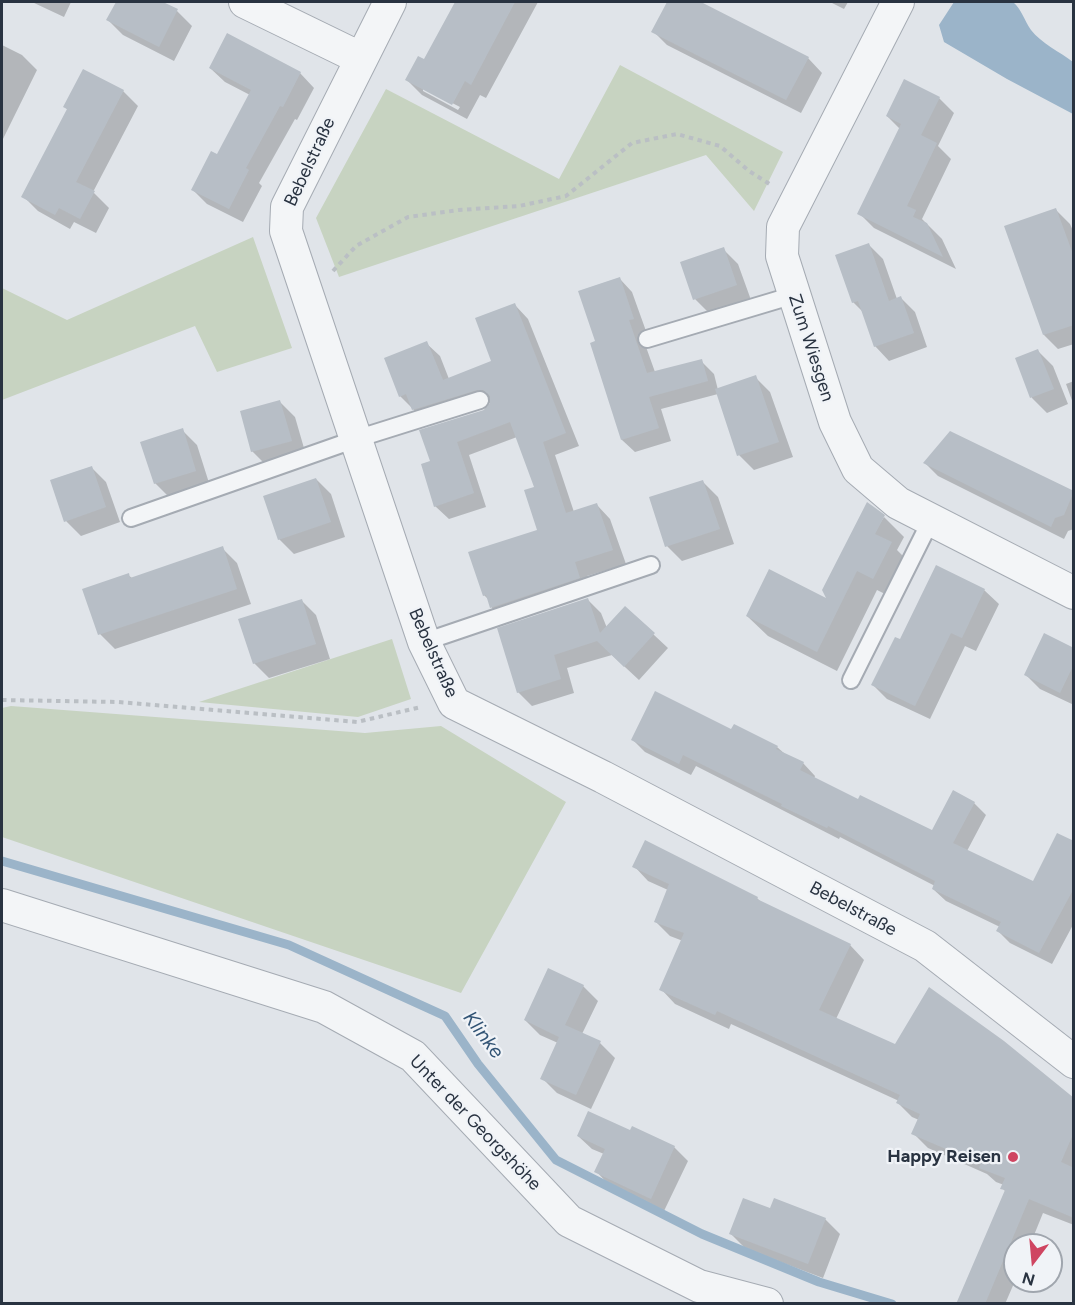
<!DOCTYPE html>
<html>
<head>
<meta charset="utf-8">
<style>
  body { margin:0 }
  #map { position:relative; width:1075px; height:1305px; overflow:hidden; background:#e0e4e9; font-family:Figtree,sans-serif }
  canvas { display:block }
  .frame { position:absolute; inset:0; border:3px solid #293341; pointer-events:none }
  .north { position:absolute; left:1003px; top:1233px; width:60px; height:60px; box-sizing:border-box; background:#f0f3f7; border:2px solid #a0a6ae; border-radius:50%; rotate:196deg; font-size:16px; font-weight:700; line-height:24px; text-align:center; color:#293341 }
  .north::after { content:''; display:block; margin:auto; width:21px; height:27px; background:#cf4561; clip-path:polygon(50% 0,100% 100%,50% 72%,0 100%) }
</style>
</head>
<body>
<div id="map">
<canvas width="1075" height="1305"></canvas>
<div class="frame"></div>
<div class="north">N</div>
</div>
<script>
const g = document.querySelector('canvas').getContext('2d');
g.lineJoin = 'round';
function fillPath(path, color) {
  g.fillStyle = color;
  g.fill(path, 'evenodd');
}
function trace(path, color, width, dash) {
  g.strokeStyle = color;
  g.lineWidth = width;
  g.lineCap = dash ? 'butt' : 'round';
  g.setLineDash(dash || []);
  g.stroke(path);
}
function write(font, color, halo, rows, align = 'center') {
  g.font = font + ' Figtree,sans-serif';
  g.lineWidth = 4.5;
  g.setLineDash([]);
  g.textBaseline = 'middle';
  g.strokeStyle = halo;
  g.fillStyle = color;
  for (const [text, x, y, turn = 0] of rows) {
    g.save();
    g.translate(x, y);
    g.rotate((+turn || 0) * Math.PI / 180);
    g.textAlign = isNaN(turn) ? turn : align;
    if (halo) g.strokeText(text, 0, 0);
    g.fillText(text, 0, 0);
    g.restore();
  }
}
fillPath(new Path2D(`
  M620,65L783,152L754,211L706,155L339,277L316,218L386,89L559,179Z
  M253,237L292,348L217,372L195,326L2,400V288L67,320Z
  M392,639L411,699L358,717L199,702Z
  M11,706L365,733L441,726L566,802L461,993L2,837V708Z`), '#c7d3c1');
fillPath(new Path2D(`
  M954,2H1013C1022,10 1024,20 1031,30C1041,43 1060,52 1073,62V114L1007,79L944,42L939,25Z`), '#9bb4c9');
fillPath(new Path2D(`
  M32,2H71L64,17Z
  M117,2H160L177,11L192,26L174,61L123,35L108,20Z
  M456,2H538L486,98L480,95L467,119L422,95L407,80L424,61ZM423,88L460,107L458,110L423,91Z
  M669,2H697L808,58L822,73L801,113L667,45L653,31Z
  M830,2H848L844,9Z
  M2,45L22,55L37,70L2,141Z
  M210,68L300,73L314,88L297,120L295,119L259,183L262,186L243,222L207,204L193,190L218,156L250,95L225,82Z
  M123,91L138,106L93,192L109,208L96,233L74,222L70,229L38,211L23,196L68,110L65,107Z
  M939,98L954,113L938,146L951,159L922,219L942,239L956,269L874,228L859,213L900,129L887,116Z
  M1056,210L1070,224L1074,233V344L1058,349L1044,335Z
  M869,245L883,259L897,299L901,298L915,312L927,347L889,361L875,346L864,313L853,302Z
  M723,249L738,264L751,300L710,314L695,299Z
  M620,279L632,292L646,331L641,333L655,372L701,361L714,374L718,390L755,377L770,392L793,457L754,470L739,455L718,394L661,409L671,441L635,452L622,440L592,344L596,342Z
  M515,305L528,319L579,446L555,455L574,512L597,505L610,519L626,564L587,576L593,591L505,621L492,608L489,600L484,595L539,531L536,488L517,437L469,455L486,507L449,519L435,506L432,462L491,403L427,423L400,396L426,343L440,356L449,379L493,362Z
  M1038,351L1053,366L1068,404L1047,413L1032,398L1017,359Z
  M1074,381V406L1066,384Z
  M280,402L295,417L306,455L267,466L252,451Z
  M182,430L197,445L210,486L170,498L155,483Z
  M925,463L1068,490L1074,495V529L1068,531L1064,539L938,476Z
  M91,467L106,482L120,522L81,536L66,521Z
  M316,479L331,494L345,537L294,554L279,539Z
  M703,482L718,497L734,544L682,561L667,546Z
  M884,517L904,537L897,550L911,564L893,598L877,590L837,671L768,636L747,616L830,601Z
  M222,548L237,563L251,604L115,649L100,634L128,575L132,578Z
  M984,590L999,604L976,651L965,646L930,719L887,699L873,685L901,641Z
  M587,599L601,613L607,628L625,608L668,648L639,680L612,655L567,668L574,693L532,706L518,692Z
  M301,600L316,615L330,659L269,678L254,663Z
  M1074,649V705L1040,689L1026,675Z
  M731,731L777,747L785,754L803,763L815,776L814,779L858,801L933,832L974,803L986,815L967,851L1033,883L1074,843V923L1052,964L1010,943L998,931L1000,927L946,901L933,889L935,886L840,837L839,839L696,766L691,775L645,752L633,740Z
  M634,866L757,898L762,903L850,945L864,960L836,1019L896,1046L1072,1099L1074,1096V1225L1043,1213L1030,1245H1015V1281L1005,1304H958L1006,1192L1002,1188L1004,1185L996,1182L987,1174L928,1148L913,1133L919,1120L912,1117L898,1103L899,1101L731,1024L729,1029L675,1004L661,989L683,941L670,936L656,922L668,890L648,881Z
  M583,986L598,1001L582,1034L600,1043L615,1058L591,1109L557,1093L542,1078L558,1043L540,1035L525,1020Z
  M630,1132L674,1147L688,1161L664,1211L609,1185L596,1171L604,1154L592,1149L578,1136Z
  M825,1219L840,1234L823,1278L746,1249L731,1234Z`), '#0003');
trace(new Path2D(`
  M2,861L289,945L445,1016L478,1064L556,1160L702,1234L819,1282L892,1304`), '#9bb4c9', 9);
fillPath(new Path2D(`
  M116,2H163L178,9L159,47L106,20Z
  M455,2H515L471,85L465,81L452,105L405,80L418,56L424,59Z
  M667,2H701L809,57L786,100L651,32Z
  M227,33L301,72L283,107L280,106L246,168L249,170L229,209L191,190L211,151L217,154L251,90L209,68Z
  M83,69L124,90L76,182L95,191L80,219L59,208L55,215L21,197L67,109L63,107Z
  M904,79L940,97L921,135L937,143L907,206L916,210L913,217L927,223L943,257L857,214L901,124L886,116Z
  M1056,208L1074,257V325L1043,335L1004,226Z
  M869,243L889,301L901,296L914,333L874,347L858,301L852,303L835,255Z
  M724,247L737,285L693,300L680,262Z
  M620,277L634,319L629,320L647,373L702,359L708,381L649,397L659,428L621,440L590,343L595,341L578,291Z
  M515,303L566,433L543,442L566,513L597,503L613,550L575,562L580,578L490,608L486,595L483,596L468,552L537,530L524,490L534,487L510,422L457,442L474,493L434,507L421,464L430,461L419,430L484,410L490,403V396L483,390H477L412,410L406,394L399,397L384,358L427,341L443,380L491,361L475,318Z
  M1038,349L1054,389L1030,398L1015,358Z
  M756,375L779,442L737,456L715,389Z
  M280,400L292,441L251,452L240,411Z
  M183,428L196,471L154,484L140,442Z
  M950,431L1074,491L1064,515L1055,518L1051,527L923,463Z
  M92,466L106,507L64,522L50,480Z
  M316,478L331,522L278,540L263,496Z
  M703,480L720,529L665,547L649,497Z
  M867,502L885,515L875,534L892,542L873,579L857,571L817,652L746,616L769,569L826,598L822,590Z
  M223,546L237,589L98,635L82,589L129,573L130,578Z
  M936,565L985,589L962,638L951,633L915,706L871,685L895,637L900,639Z
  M588,598L600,633L625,606L655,633L624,667L597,641L554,655L561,679L517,693L497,628Z
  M302,599L316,644L253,664L238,619Z
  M1044,633L1074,648V664L1060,693L1024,675Z
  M655,691L731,729L734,724L778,746L776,749L804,762L800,770L858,799L860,795L932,830L953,790L975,802L953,843L1033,881L1057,833L1074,841V888L1039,953L996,931L1001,922L932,889L935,881L828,826L827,828L781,806L782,804L683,755L679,764L631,740Z
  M645,840L758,897L757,899L851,944L819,1010L895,1044L929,987L1004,1041L1074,1098V1132L1061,1162L1074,1168V1218L1029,1199L985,1304H956L1005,1190L1000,1189L1005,1178L979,1168L981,1164L911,1134L920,1114L896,1103L900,1095L717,1011L715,1015L659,990L684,933L654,922L669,884L632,867Z
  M548,968L584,985L565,1025L601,1041L576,1095L540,1079L559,1037L524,1020Z
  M588,1111L630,1130L632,1126L675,1146L651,1199L594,1172L605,1149L577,1136Z
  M743,1198L770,1208L774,1198L826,1218L808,1264L729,1234Z`), '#b7bec6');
const service = new Path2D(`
  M647,339L794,295
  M131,518L356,439L480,400
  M424,642L651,565
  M851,680L931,520`);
const minor = new Path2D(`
  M245,2L360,58
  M390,2L287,207L286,231L424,642L454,703L603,777L925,946L1074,1062
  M898,2L783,227L782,256L835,422L858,469L898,503L1074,593
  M2,905L324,1007L413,1056L569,1221L699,1286L767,1304`);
trace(service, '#a5abb3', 20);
trace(minor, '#a5abb3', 34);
trace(new Path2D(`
  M333,271L356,246L408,217L459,210L519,206L566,196L632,143L677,134L720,146L749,171L771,185
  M2,700L118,702L357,722L421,707`), '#babfc4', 4, [4.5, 4.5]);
trace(service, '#f3f5f7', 16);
trace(minor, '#f3f5f7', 32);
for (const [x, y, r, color] of [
  [1013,1157,6,"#cf4561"]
]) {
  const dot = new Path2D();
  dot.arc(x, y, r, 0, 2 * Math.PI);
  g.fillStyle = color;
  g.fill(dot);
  trace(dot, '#f0f3f7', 2);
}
write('18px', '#293341', '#f0f3f7', [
  ["Bebelstraße",310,162,-65],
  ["Zum Wiesgen",811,348,72],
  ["Bebelstraße",433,653,66],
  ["Bebelstraße",853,909,28],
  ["Unter der Georgshöhe",475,1123,46]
]);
write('bold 18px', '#293341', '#f0f3f7', [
  ["Happy Reisen",1001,1157]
], 'right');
write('italic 20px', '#325475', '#f0f3f7', [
  ["Klinke",483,1035,53]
]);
</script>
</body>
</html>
